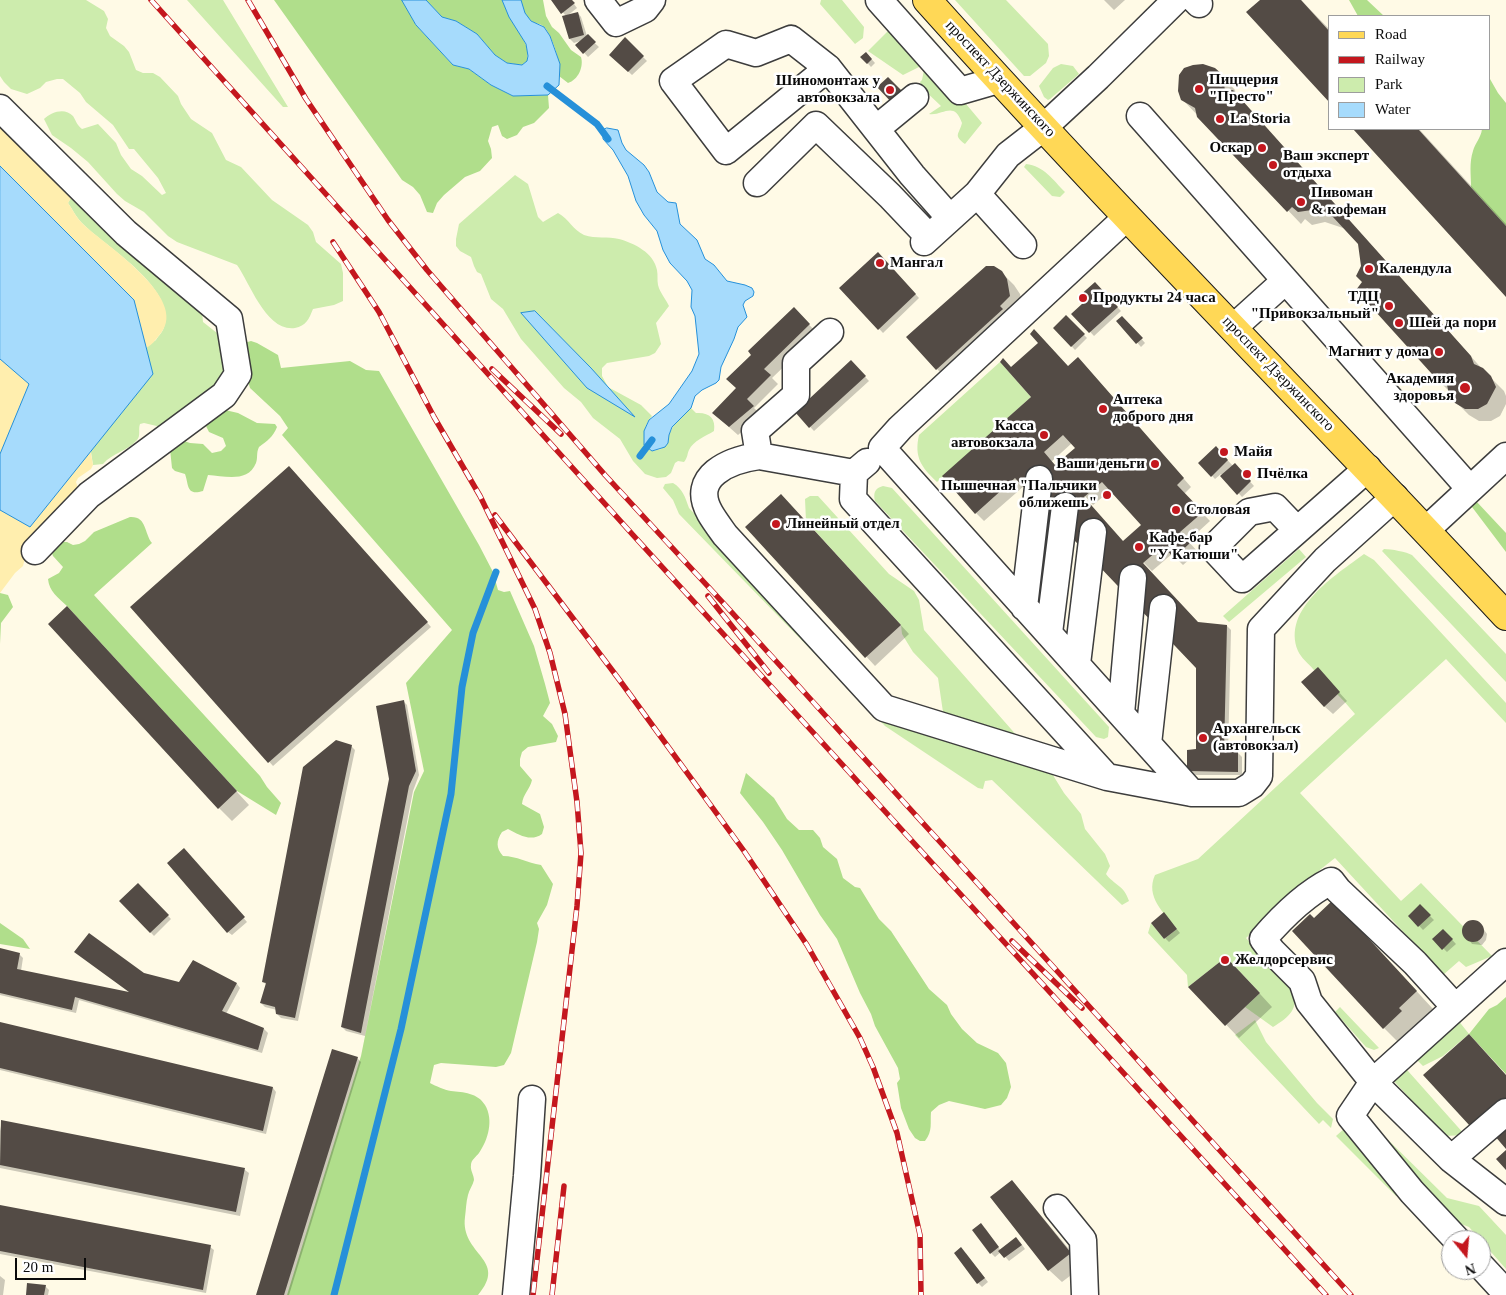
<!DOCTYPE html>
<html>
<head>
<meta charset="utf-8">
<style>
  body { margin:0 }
  #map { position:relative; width:1506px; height:1295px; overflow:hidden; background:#fffae6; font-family:"Times New Roman",serif }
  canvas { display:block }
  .legend { position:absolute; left:1328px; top:15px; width:162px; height:115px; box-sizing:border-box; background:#fff; border:1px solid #9d9d9d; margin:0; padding:6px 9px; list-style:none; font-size:15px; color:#0a0a0a }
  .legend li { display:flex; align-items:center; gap:10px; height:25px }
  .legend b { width:25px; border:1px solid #9d9d9d }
  .north { position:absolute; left:1441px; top:1230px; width:50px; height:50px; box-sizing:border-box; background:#fff; border:1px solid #9d9d9d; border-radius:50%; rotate:163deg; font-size:14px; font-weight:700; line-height:20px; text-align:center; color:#0a0a0a }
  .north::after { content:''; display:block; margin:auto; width:18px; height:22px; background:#c4171e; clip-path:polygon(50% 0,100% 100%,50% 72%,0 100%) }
  .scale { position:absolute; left:15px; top:1258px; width:71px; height:22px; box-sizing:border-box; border:2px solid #0a0a0a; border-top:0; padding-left:6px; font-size:15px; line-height:18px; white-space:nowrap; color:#0a0a0a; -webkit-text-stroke:4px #fff; paint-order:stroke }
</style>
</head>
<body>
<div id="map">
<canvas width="1506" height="1295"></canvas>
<ul class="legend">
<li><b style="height:6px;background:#ffd856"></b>Road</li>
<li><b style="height:6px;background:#c4171e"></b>Railway</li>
<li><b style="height:14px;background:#cdecad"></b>Park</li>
<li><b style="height:14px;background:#a6dbfc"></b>Water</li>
</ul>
<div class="north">N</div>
<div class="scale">20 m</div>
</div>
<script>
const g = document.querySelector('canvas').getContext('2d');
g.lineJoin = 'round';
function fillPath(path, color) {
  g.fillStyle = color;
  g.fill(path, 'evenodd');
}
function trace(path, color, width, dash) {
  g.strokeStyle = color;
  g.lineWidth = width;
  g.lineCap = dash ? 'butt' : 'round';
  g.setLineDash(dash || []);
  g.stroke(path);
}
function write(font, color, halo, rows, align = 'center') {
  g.font = font + ' "Times New Roman",serif';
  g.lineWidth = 5;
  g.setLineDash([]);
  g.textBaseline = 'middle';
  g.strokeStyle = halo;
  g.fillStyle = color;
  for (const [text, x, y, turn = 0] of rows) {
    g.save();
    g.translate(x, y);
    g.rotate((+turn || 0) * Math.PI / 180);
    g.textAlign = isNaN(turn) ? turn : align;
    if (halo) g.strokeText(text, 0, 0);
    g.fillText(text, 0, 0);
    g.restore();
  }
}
fillPath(new Path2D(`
  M0,0H86L104,11L108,19L106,28L110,36L124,46L129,52L136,70L143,73H153L160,77L178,96L181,104L191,119L212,133L226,160L241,167L272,200L308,225L313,232L316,242L341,264L343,273V301L334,305L313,309C309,319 306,326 295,328C266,332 250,283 237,265L177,242L168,236L144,212L125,201L117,194L88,162L71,148L52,135L44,119C51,112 65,107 73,116C76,121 77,125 82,129L98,124L116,143L121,155L131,169L142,176L162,195L166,193L158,178L134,149H129L113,125L86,102L80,93L63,79H57L46,82L40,88L27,94L11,89L4,82L0,76Z
  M187,0H223L288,107H283Z
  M821,0H842L864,27L863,38L855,44L820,4Z
  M955,0H1006L1048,44L1049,56L1046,63L1030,76H1024Z
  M889,30L961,98L982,123L965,144C953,135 959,135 962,123C954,100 943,116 929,114L941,106L923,89L920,82L922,80L924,70L921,66L903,75L868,51Z
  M1061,64L1073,66L1079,74L1050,99L1048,100L1044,97L1039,86L1053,68Z
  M1026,164C1044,166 1053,180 1065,192L1060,197L1052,196L1024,167Z
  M515,175L528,184L538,217L543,222L558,213C569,219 573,230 584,235C596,239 608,236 619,239C634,243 654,253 657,270C658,275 657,280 658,285C660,293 666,299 669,306L656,323L661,344L655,353L649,356L607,363L602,368V376L608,387L641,405L652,416C644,425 644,433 644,445L652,451L661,449L675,423L691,408L696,413C709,412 716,418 714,431C706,436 693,441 689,450C687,454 688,457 684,462L678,461L675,463L671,473L666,477L657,478L645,474L633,461L620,439L593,418L581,402L564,388L521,339L503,309L491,299L481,274L477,272L474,266L471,257L460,251L456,246V239L459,224Z
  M72,196L202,312L203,322L217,333L227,350L226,380L161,427L144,423L140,424C138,429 141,436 137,440C128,451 112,453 103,464L93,465L91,452L68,400L156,340C158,336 163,332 164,327C176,288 109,249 84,225C77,219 73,210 68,203Z
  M1000,362L1031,397L937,482C921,467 914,457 919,435Z
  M673,483C683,489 685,497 689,508L880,709L1051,772L1064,793L1081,814L1085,829L1105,854L1110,866L1106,874C1114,885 1124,885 1129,901L1122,905L992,780L985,781L983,789L978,788L885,726L679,514L673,500L663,488L665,484Z
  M883,486L892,488L1109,727L1108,737L1104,739L1096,737L875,501C873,493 875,488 883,486Z
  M810,496H818L889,574L914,591L919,600L924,630L1018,737L944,719L938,678L913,652L902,634L901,625L806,521L805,499Z
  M1299,549L1306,557L1229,622L1223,616Z
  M1384,549C1391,549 1407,552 1412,555L1506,654V682L1382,551Z
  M1364,554L1374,560L1506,703V723L1446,659L1300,793L1401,901L1421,883L1492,956L1466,967L1459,961L1443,975L1335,858L1321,869L1246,938L1292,989C1300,1009 1289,1017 1273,1027L1245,1007L1260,993L1226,957L1188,987L1187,975L1148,933L1151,923L1164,939L1177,929C1164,913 1145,897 1155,875L1198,859L1355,714C1342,698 1327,684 1313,669C1309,664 1301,658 1298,651C1281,609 1336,575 1364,554Z
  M1340,1007L1379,1048L1374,1050L1366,1047L1335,1012Z
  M1454,1015L1469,1034L1443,1056L1423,1066L1413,1056Z
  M1255,1020L1266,1042L1317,1103L1333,1119L1331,1128L1323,1120L1319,1124L1235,1035Z
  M1400,1062L1465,1135L1444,1136L1394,1081L1395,1068Z
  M1372,1124L1447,1198L1479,1206L1506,1235V1269L1469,1227L1453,1221Z
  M1345,1128L1398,1194L1396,1196L1336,1136Z`), '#cdecad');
fillPath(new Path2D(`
  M274,0H402L416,25L453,65L469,69L491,85L513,96L548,95L549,108L534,123L523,127L517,135L507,139L502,136L498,125L492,127L488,141L491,149L492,158L480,171L465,177L444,195L437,203L433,213L427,212L420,195L413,187L402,180Z
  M426,0H502C505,6 507,13 510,18C518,32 531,45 527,61L522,65L507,63L495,55L477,34L456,21L442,17Z
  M521,0H543L546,16L552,27L559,33L571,50L581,57C584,67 578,80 568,83L559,76C562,65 552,36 545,28C542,24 539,24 535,23C526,19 522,8 521,0Z
  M1349,0H1367L1384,16H1358Z
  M1490,79L1498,93L1506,103V226L1471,187C1471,175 1469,163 1473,151C1475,143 1481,138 1482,129H1490Z
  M251,341L257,343L278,355L281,368L350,361L366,370L379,371L479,545L493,572L498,590L504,592L510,591L534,646L545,684L550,703L543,716L552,724L558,736L556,742L528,747L522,752L520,759V766L532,780C530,789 523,794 522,804L540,814L544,827L542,834C531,842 519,835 508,829L502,832C496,841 496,848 503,856C517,856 527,863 541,865L553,884L547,905L537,923L539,929L537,942L511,1053L504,1065L496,1067L441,1063L434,1065L430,1083C436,1086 444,1090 451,1091C463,1092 478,1093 485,1105C494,1120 488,1140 479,1153C476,1157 471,1160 471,1165C470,1170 474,1175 474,1180C473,1185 469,1190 468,1195C466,1202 466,1210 465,1217C460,1255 509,1259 478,1295H287L361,1056L414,792L424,771L406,683L452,630L282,435L288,428L280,416L250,388L248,381L244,343Z
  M225,410L238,413L257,423L275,424L277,427C273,437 267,441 259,447C256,453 258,458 256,463C248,483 225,476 208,475L203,491C186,496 189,485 185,474L175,471L172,468L170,449L184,441L190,443L203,444L212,453L221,451L226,446L223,438L209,432L205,424Z
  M1476,501L1506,533V552L1472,507Z
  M130,517C147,516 144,533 152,543L94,595L260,776L267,787L281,803L276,815L237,791L67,606C58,598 49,591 48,579L59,573L63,567L53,556L50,548L59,542H67L73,545L79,544L85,541L94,532Z
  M0,593L8,595L13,607L1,623L0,644Z
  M746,773L774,798L787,819L799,830H813L820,838L823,847L837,859L843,878L855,887L860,888L879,919L891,931L929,989L947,1005L951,1014L962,1029L977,1043L998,1053L1006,1063L1011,1087L1007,1098L1001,1105L985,1109L949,1101L939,1105L931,1112C930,1123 933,1131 925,1141H920L915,1138L909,1129L901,1108L898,1089L897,1083L900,1079L898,1068L875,1026L871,1014L860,993L837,939L820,915L782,850L763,822L740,793Z
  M0,923L23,939L30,949L0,944Z
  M1506,997V1074L1469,1034L1489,1009L1497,1005Z`), '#b0de8b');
fillPath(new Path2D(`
  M0,122L72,196L68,203C73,210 77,219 84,225C105,245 189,298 161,333C155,340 153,345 144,349L89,443L93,465L91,469L78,478L76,482L79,491L44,523L26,553L23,566L15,573L0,593Z`), '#ffeeae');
const water = new Path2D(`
  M402,0H426L442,17L456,21L477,34L495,55L507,63L522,65L527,61L528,56L526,44L509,17L502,0H521L525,13L531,21L544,27L550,36L560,64L559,85L548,95L513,96L491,85L469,69L453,65L416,25Z
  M607,128L618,130L622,143L626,150L644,165L649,172L657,192L668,202L676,203L680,224L697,240L705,259L714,265L727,281L745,285L752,288L754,292L753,296L745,301L743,305L747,317L738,327L734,339L721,367L719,380L716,383L702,390L695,396L691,408L672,427L669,435L668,443L665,447L652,451L644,445V431L649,420L669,404L692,371L699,354L695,316L691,307L692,290L687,281L670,263L663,250L657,231L644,215L636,201L628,176L613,150L603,139V130Z
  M0,166L134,300L153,374L30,527L0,510V454L29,384L0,359Z
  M535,311L591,368L635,417L587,388L521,313Z`);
fillPath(water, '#a6dbfc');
trace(water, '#2690d9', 1);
fillPath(new Path2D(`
  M552,0H571L577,8L567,16L578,13L581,17L587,36L599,47L588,57L577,45L583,40L574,43L570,39L564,17L566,16Z
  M1104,0H1125L1114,10Z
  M1261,0H1301L1330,30V102Z
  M625,39L647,61L632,75L611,55Z
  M866,53L875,63L871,67L862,57Z
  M1222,76L1235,90L1236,96L1485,372L1504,391L1506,396V404L1500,416L1491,421H1479L1469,415L1456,402L1449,391L1441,383L1363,282L1359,244L1346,229L1325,222L1312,225L1305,219L1301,224L1182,99Z
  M1354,129H1419L1506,224V295Z
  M878,254L919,298L883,333L841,288Z
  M1001,272L1014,285L1020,294L1023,309L950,382L937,369Z
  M1095,284L1121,311L1094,336L1073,314L1085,303Z
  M794,309L818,334L772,378L778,384L754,408L761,415L738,435L713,413L737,389Z
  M1066,317L1087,338L1075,350L1055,328Z
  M1118,321H1126L1145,343L1141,347Z
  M851,362L869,381L814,431L796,412Z
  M1086,367L1191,487L1184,494L1210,521L1188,541L1198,552L1183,565L1172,554L1152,571L1144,563L1142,564L1198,624L1227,626L1231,630L1228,754L1238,753L1242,757V775H1192L1188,771L1197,751L1198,667L1024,486L984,521L976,513L1033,397L1012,368ZM1072,443L1077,448L1055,467L1051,462ZM1111,490L1142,525L1123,542L1082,497L1084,495L1093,505Z
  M1216,448L1233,466L1235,465L1254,486L1242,497L1221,474L1215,479L1200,463Z
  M293,471L431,627L273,766L132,607Z
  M789,504L909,634L875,666L747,527Z
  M80,621L249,805L232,821L219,808Z
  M1326,678L1347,701L1333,714L1324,706Z
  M403,701L407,705L419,775L413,791L365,1036L346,1031L342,1027L390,779Z
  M351,746L355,750L298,1021L281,1018L277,1014V1010L265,1007L261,1003L267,985L263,982Z
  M188,854L247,922L232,935L228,932Z
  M138,885L171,919L154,936L121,901Z
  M1420,906L1434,920L1423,930L1410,916Z
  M1168,918L1180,933L1169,942L1165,938Z
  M1314,919H1350L1433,1009L1415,1026L1418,1029L1401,1045L1384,1028Z
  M1470,922L1480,924L1487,934L1486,940L1482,945L1472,944L1463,931L1465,926Z
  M1443,930L1456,944L1447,952L1434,939Z
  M0,949L19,954L23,958L21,971L132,994L75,952L179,984L193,961L237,984L240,988L226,1014L264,1029L268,1033L262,1053L79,1000L76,1013L0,995Z
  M1239,971L1272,1007L1239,1038L1190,987Z
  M0,1023L273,1088L276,1092L266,1134L0,1070Z
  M357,1058L361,1062L289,1295H257Z
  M2,1121L245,1170L249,1173L240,1216L0,1168V1131Z
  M1012,1182L1024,1195L1083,1266L1062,1282L1049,1270Z
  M0,1207L210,1247L214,1250L206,1293L0,1254Z
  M985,1228L1001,1251L1020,1242L1025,1249L1009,1261L1001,1252L995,1257L991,1253Z
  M965,1252L988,1282L982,1287L978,1283Z
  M0,1276L5,1280L3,1295H0Z
  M45,1286L49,1290L48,1295H27Z`), '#0003');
trace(new Path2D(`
  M547,86L597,124L608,139
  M640,456L652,440
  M334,1295L401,1029L451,794L462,687L473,633L496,572`), '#2690d9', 7);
fillPath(new Path2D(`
  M551,0H572L575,3L561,14Z
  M1260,0H1301L1330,32V103L1246,12Z
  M578,12L584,35L569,39L562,16Z
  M588,34L596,42L583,54L575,45Z
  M625,37L644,56L628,72L609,55Z
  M866,52L872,59L867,64L860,57Z
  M1203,64L1215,68L1223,75L1225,91L1233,90L1471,356L1474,364L1483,368L1491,376L1496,387L1487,404L1478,409H1465L1455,403L1449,394L1447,385L1441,384L1356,290L1362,282L1356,276L1361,266L1358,244L1333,217L1312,210L1298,212L1292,207L1287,212L1197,117L1195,108L1181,100L1178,91L1179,75L1184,68L1193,65Z
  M888,77L904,93L893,104L877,87Z
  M1353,129H1418L1506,226V297Z
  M878,252L916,294L878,330L839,288Z
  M986,266H994L1002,271L1007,279L1010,296L1000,306L1003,309L936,370L906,337Z
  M1095,282L1118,307L1089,333L1071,314L1083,303L1078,297Z
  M794,307L810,324L764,369L771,375L747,399L754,406L729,427L712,413L736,388L726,379L751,355L748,351Z
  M1066,315L1085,334L1071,347L1053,328Z
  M1122,316L1143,338L1136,344L1116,321Z
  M1034,329L1068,366L1078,357L1184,478L1177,485L1203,512L1180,532L1190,543L1174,558L1163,546L1143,563L1198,622L1227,625L1224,752H1238V772L1187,771V750L1196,749V668L1015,478L975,514L942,476L1031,397L1000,362L1003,358L1011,367L1038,343L1030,334ZM1063,435L1075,448L1055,465L1044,452ZM1102,482L1141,525L1123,541L1084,497Z
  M851,360L866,376L809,428L795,412Z
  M1216,446L1228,460L1211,477L1198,463Z
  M1235,463L1251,481L1237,495L1220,476Z
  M289,466L428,622L268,763L130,607Z
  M781,494L901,625L865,658L745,527Z
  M67,606L237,791L218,809L48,624Z
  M1318,667L1340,692L1324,707L1301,682Z
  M404,700L416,771L409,786L361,1033L341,1027L389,779L376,706Z
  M336,740L352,745L295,1018L276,1014L275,1007L260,1003L266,983L262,982L303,767Z
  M184,848L245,917L227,933L167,863Z
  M138,883L169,915L150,933L119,901Z
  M1333,900L1417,991L1399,1008L1402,1011L1383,1029L1292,931L1310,914L1314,918Z
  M1420,904L1431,915L1418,927L1408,916Z
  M1164,912L1177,929L1164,939L1151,923Z
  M1462 931a11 11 0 1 1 22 0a11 11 0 1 1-22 0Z
  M1443,929L1453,939L1442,950L1432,939Z
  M89,933L144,973L179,982L193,960L237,983L222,1011L264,1028L258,1050L75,997L72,1010L0,993V948L20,953L17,969L129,992L74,952Z
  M1226,957L1260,993L1225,1026L1188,987Z
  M0,1022L273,1087L263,1131L0,1068Z
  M1469,1034L1506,1075V1149L1494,1135L1470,1126L1423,1075Z
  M332,1049L358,1057L284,1295H256Z
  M1,1120L245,1168L236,1212L0,1165Z
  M1506,1150V1170L1496,1159Z
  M1012,1180L1071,1253L1048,1271L990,1197Z
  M0,1205L211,1245L203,1290L0,1251Z
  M981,1223L999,1247L990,1254L972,1230Z
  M1016,1237L1022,1245L1004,1258L998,1251Z
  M961,1247L985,1278L977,1284L954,1253Z
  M27,1283L46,1285L44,1295H26Z`), '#534b45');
const minor = new Path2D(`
  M598,0L616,23L645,9L652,0
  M879,0L960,91L998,80
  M1195,0L1199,4
  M828,68L791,39L756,53L726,44L673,81L726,151L828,68L912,175L950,218
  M0,108L126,233L229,319L238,374L224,395L89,495L35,551
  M1140,116L1470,489
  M876,129L915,97
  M757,183L816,125L890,196L929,237
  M977,194L1023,245
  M1127,217L900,428L882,448L1192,793
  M924,242L977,194L1008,155L1044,127L1098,77L1176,0
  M1233,328L1285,281
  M759,456L755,431L796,395V363L830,332
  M867,462L854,473L853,499L1106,776
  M854,473L759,456C730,460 689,476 710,513C714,520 720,528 725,535L884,708L1107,777L1192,793H1239L1252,785L1259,776L1261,629L1325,560L1395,497
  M1297,530L1275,507L1249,512L1213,548L1242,579C1284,542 1326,505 1368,468
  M1426,530L1506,456
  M1024,607L1039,479
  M1049,633L1065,506
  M1077,664L1093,532
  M1121,714L1133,578
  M1148,744L1163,608
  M1455,1007L1415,963L1338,890L1331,881C1305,894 1282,917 1263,939L1272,951L1302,981L1309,1002L1373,1082L1451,1159L1506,1202
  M1451,1159L1506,1112
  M1057,1208L1083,1240L1085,1295
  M1457,1240L1412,1192L1350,1116L1373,1082L1506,962
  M1481,1266L1506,1293
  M516,1295L527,1176L532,1099`);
const major = new Path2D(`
  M927,0C1115,210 1314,410 1506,616`);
trace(minor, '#3d3d3d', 29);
trace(major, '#1b1b1b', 30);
trace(minor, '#fff', 26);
trace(major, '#ffd856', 28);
const rail = new Path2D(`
  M151,0L633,535L1326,1295
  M248,0L306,99L388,220L427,270L605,475L726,606L1351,1295
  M333,242L379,312L434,417L480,496L535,609L550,653L565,714L577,802L581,853L577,906L533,1295
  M492,369L561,434
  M495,515L618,678L744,851L807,945L860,1038L873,1067L897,1133L920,1235L921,1295
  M708,596L769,673
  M1012,941L1082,1008
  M552,1295L564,1186`);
trace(rail, '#c4171e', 5.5);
trace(rail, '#fff', 4, [11]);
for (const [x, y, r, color] of [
  [1199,89,5,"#c4171e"],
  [890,90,5,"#c4171e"],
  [1220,119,5,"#c4171e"],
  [1262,148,5,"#c4171e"],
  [1273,165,5,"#c4171e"],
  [1301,202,5,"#c4171e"],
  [880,263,5,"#c4171e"],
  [1369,269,5,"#c4171e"],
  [1083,298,5,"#c4171e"],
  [1389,306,5,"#c4171e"],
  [1399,323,5,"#c4171e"],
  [1439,352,5,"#c4171e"],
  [1465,388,6,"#c4171e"],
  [1103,409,5,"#c4171e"],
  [1044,435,5,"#c4171e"],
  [1224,452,5,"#c4171e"],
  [1155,464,5,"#c4171e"],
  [1247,474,5,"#c4171e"],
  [1107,495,5,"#c4171e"],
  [1176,510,5,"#c4171e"],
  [776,524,5,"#c4171e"],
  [1139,547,5,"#c4171e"],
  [1203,738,5,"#c4171e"],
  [1225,960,5,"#c4171e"]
]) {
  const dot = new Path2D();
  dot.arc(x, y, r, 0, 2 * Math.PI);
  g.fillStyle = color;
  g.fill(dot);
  trace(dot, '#fff', 2);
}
write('15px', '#0a0a0a', '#fff', [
  ["проспект Дзержинского",1000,79,47],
  ["проспект Дзержинского",1278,374,46]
]);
write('bold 15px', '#0a0a0a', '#fff', [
  ["Пиццерия",1209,80],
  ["\"Престо\"",1209,97],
  ["Шиномонтаж у",880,81,"right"],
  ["автовокзала",880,98,"right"],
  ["La Storia",1230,119],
  ["Оскар",1252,148,"right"],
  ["Ваш эксперт",1283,156],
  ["отдыха",1283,173],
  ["Пивоман",1311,193],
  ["& кофеман",1311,210],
  ["Мангал",890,263],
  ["Календула",1379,269],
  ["ТДЦ",1379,297,"right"],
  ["\"Привокзальный\"",1379,314,"right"],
  ["Продукты 24 часа",1093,298],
  ["Шей да пори",1409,323],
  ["Магнит у дома",1429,352,"right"],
  ["Академия",1454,379,"right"],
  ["здоровья",1454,396,"right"],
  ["Аптека",1113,400],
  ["доброго дня",1113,417],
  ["Касса",1034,426,"right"],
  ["автовокзала",1034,443,"right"],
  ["Майя",1234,452],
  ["Ваши деньги",1145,464,"right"],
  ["Пчёлка",1257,474],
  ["Пышечная \"Пальчики",1097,486,"right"],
  ["оближешь\"",1097,503,"right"],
  ["Столовая",1186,510],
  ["Линейный отдел",786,524],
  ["Кафе-бар",1149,538],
  ["\"У Катюши\"",1149,555],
  ["Архангельск",1213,729],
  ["(автовокзал)",1213,746],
  ["Желдорсервис",1235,960]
], 'left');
</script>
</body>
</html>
